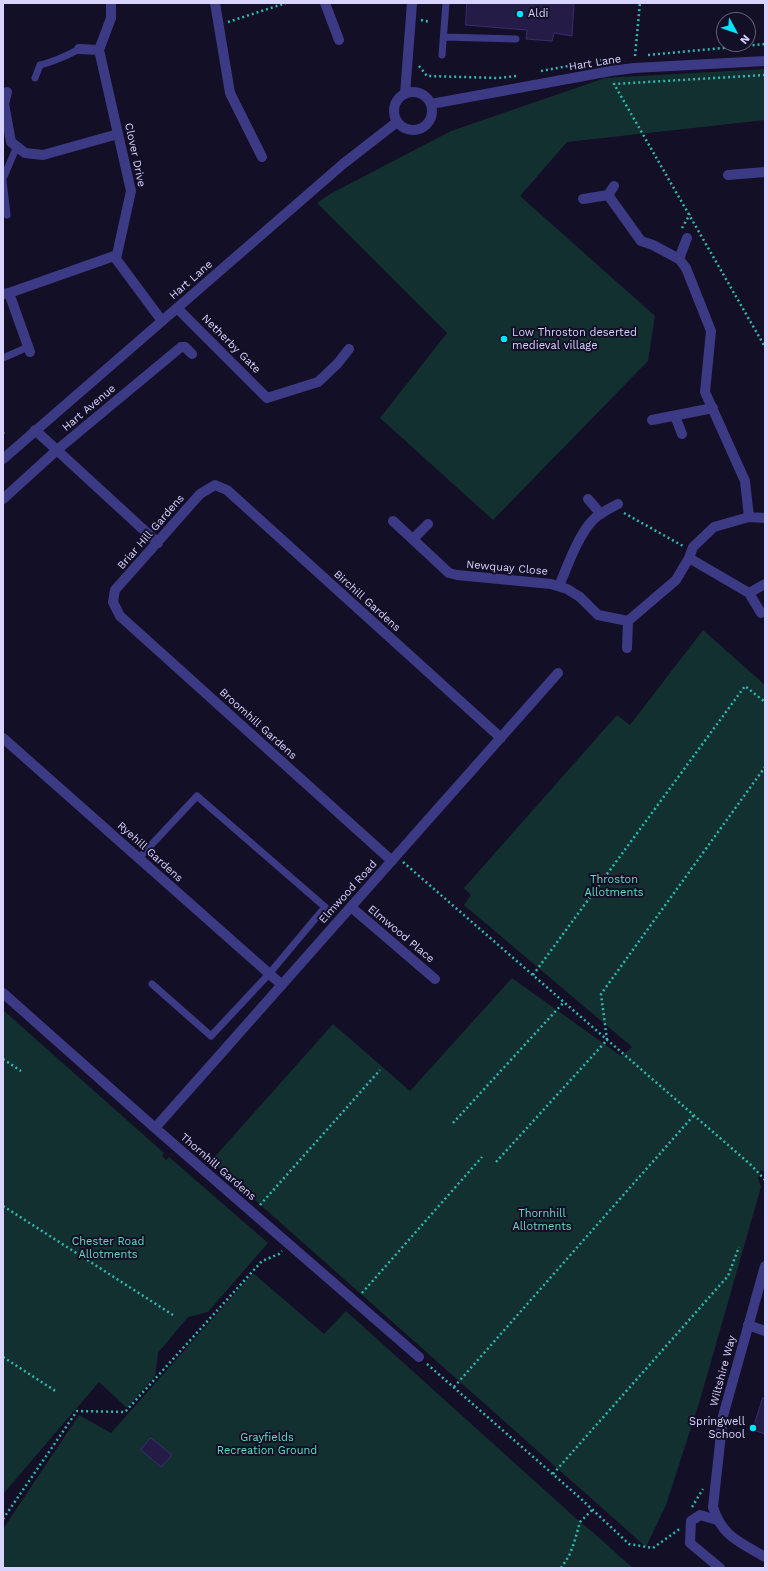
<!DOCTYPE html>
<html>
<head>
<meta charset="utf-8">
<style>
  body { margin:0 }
  #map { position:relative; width:768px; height:1571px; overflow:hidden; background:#130f26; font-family:"Work Sans",sans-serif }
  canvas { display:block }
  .frame { position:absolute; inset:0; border:4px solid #d9d4ff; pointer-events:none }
  .north { position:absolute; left:716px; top:12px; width:40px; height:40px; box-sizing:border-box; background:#130f26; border:1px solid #625e7d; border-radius:50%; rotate:130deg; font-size:11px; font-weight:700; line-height:16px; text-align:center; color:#d9d4ff }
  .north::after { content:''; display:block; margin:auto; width:14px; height:18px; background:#00e5ff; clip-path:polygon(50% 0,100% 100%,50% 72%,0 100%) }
</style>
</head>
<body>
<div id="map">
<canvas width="768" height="1571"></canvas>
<div class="frame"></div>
<div class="north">N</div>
</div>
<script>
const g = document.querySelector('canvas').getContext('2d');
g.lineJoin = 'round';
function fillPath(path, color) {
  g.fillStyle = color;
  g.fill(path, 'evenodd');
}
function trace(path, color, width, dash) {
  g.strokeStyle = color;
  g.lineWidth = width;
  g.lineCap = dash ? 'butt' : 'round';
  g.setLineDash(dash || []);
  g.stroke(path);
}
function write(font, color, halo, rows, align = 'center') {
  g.font = font + ' "Work Sans",sans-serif';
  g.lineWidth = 4;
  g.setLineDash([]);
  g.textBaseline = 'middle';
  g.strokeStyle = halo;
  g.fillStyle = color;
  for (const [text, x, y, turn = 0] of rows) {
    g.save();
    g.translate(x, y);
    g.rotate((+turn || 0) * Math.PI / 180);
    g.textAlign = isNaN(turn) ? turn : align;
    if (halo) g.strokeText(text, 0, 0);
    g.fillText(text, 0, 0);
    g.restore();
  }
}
fillPath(new Path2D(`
  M765,69V120L567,142L520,196L655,316L648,361L493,520L380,418L447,333L317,203L330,194L451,131L605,78Z
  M703,630L765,685V1172L761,1170L758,1178L761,1187L700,1400L666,1505L646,1547L211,1161L333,1024L410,1091L512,978L621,1056L632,1047L464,905L471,895L464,888L617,715L630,725Z
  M3,1010L164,1153L162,1156L166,1160L169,1157L268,1243L208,1312L188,1317L158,1353L155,1376L127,1408L99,1382L3,1494Z
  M253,1273L324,1334L346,1311L580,1522C599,1536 615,1553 633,1568H3V1529L79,1415L111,1433Z`), '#12302f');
const building = new Path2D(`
  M467,3H574L572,36L554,33L552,41L526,39L527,30L466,25Z
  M763,1398L765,1399V1434L753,1430Z
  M151,1438L172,1455L161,1467L141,1450Z`);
fillPath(building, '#241b47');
trace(building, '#3b2d73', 1);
trace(new Path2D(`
  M421,20L430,22
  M228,22L286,3
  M648,55L765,44
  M635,56L640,3
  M419,66L427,76L498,78L517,76
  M541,71L601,60
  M765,75L614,84L765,347
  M682,228L690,214
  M3,433L4,434
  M624,513L683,546
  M403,862L751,1165L765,1180
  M533,975L745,686L765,702
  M3,1059L21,1071
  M453,1123L564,1002
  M496,1162L607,1040L601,994L765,767
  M260,1205L380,1070
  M3,1206L173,1315
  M362,1293L482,1157
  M3,1357L57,1392
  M427,1364L579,1497L629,1544L653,1548L681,1528
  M454,1387L694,1115
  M553,1474L728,1276L739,1247
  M692,1507L703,1489
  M3,1519L77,1411L125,1412L262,1261L279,1254L282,1251
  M561,1568L569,1556L574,1543L580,1522L592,1510`), '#2fb8b0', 2.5, [2, 3]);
trace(new Path2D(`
  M444,37L516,39
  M442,55L446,3
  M35,78L40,65C50,63 71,54 79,49
  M3,179L17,146
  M3,181L7,215
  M3,358L28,347
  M139,858L197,796L325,907L269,974L211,1036L152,984`), '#3d3a85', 7);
trace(new Path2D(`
  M111,3V18L99,50L131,191L116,259L162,321
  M215,3L230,93L262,157
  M325,3L339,40
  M79,49L99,50
  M7,92L4,104L11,142L25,153L43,155L118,134
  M728,175L765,172
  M608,195L641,241L653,245L679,259L686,268L711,331L705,392L745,481L749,517
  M583,199L608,195L614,186
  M679,259L687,238
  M9,293L30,352
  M3,294L9,293L117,255
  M177,308L267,398L318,382L338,363L349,349
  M675,416L682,434
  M652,420L713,408
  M35,430L158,543
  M3,499L57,450L181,347H185L192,354
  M588,499L601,514
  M393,521L449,573L457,575L551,584L567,589L580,597L598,615L628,621L676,580L689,558L693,547L714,527L749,517L765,518
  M413,539L428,524
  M689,558L749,593L761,613
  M559,586C567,567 578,536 592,521C598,514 610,508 618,504
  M749,593L765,584
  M627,648L628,621
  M3,738L282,985
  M392,861L120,616L113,602L115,590L200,494L215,485L227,490L501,738
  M351,907L435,979
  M3,993L155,1128L419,1357
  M155,1128L558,673
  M748,1325L765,1331
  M717,1520L700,1515L691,1521L690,1543L720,1568`), '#3d3a85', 10);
trace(new Path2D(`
  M394 111a19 19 0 1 1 38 0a19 19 0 1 1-38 0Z
  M405,94L412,3
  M431,104L611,71L634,68L765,61
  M3,459L343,164L397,122
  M765,1266L723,1416L713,1507C722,1537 740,1542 765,1557`), '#3d3a85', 10);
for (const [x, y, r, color] of [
  [520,14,4,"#00e5ff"],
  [504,339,4,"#00e5ff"],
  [753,1428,4,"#00e5ff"]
]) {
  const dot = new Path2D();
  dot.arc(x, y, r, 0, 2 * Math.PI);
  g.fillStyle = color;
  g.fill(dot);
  trace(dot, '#130f26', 1.5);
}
write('11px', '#d9d4ff', '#130f26', [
  ["Aldi",528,14],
  ["Low Throston deserted",512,333],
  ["medieval village",512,346],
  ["Springwell",745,1422,"right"],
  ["School",745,1435,"right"]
], 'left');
write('11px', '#d9d4ff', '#130f26', [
  ["Hart Lane",595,63,-9],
  ["Clover Drive",135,155,78],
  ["Hart Lane",191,280,-41],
  ["Netherby Gate",231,344,45],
  ["Hart Avenue",89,408,-40],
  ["Briar Hill Gardens",151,532,-49],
  ["Newquay Close",507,568,5],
  ["Birchill Gardens",367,601,42],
  ["Broomhill Gardens",258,724,42],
  ["Ryehill Gardens",150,852,42],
  ["Elmwood Road",348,892,-48],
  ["Elmwood Place",401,934,40],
  ["Thornhill Gardens",218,1167,41],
  ["Wiltshire Way",723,1371,-75]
]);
write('11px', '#5fe0c0', '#130f26', [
  ["Throston",614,880],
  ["Allotments",614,893],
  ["Thornhill",542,1214],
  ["Allotments",542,1227],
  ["Chester Road",108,1242],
  ["Allotments",108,1255],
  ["Grayfields",267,1438],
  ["Recreation Ground",267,1451]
]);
</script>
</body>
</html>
